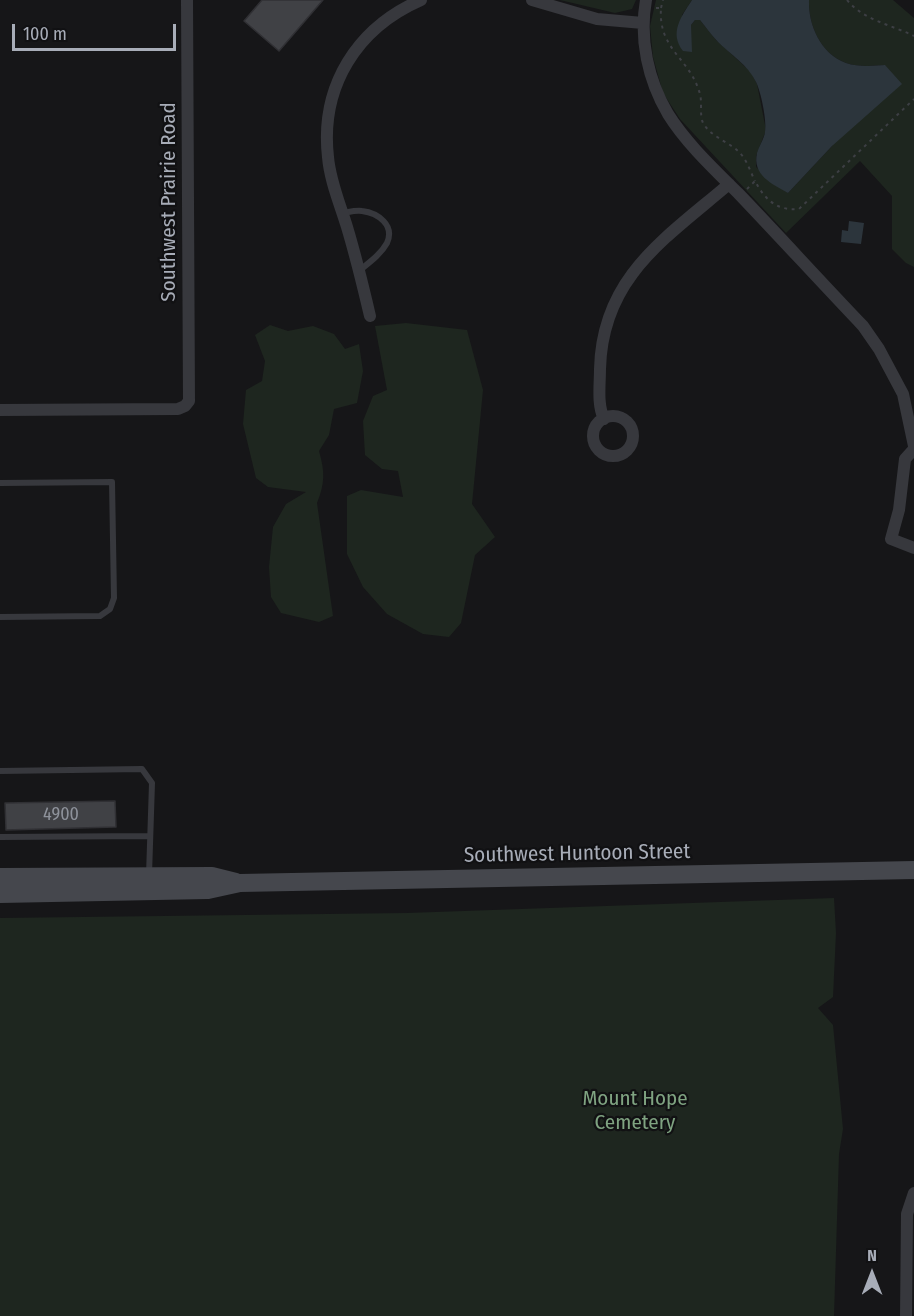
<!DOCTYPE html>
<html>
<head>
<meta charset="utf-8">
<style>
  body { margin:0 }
  #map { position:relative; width:914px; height:1316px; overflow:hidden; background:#161618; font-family:"Fira Sans Condensed",sans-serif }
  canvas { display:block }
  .north { position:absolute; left:842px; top:1244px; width:60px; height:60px; -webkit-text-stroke:4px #111113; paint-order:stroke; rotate:0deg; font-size:16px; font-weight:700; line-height:24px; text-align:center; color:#a8adb8 }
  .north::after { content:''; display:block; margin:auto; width:21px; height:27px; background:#a8adb8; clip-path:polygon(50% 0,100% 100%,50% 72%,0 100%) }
  .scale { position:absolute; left:12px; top:24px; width:164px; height:27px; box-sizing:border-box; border:3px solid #a8adb8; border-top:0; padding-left:8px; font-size:18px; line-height:21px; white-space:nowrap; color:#a8adb8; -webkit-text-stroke:4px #111113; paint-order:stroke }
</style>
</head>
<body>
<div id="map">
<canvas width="914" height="1316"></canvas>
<div class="north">N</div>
<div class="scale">100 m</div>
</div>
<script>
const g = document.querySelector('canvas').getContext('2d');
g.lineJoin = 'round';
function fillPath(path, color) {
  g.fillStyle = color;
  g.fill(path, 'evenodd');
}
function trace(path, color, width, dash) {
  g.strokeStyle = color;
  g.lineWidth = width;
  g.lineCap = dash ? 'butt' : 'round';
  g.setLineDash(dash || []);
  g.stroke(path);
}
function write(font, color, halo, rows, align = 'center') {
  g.font = font + ' "Fira Sans Condensed",sans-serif';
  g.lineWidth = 4.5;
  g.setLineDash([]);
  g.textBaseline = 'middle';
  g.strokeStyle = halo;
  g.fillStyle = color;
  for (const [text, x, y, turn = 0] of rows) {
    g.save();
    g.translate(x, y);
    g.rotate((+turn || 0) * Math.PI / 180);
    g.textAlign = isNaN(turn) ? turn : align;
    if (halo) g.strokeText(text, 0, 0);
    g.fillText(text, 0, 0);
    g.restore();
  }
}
fillPath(new Path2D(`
  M560,0H636L632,9L615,13Z
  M656,0H692L682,15L691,25L695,20H700L716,40L751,72L757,84L766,130L756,156V167L788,193L832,146L885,65C872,66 858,67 846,63C821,54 808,25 809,0H893L914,18V267L906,263L892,249V196L860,161L786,233L680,119L663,93L653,57L650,26Z
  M406,323L467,330L483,390L472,504L495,537L475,555L461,623L449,637L423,634L387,614L363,587L347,554V496L361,490L403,497L398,471L382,469L365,455L363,421L373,396L387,390L375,326Z
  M270,325L288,331L313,326L334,334L345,349L359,344L363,371L357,403L334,409L329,435L319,451C325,472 325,483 317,503L333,616L319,622L281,613L271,597L269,567L273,527L286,504L306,492L268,487L256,478L243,424L246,390L262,381L265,361L255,335Z
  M834,898L836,933L833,997L818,1008L833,1025L843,1129L839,1154L834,1316H0V918L407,913Z`), '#1e261f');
fillPath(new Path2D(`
  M692,0H809C808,25 821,54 846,63C858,67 872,66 885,65L902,84L832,146L788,193C772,184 752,175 757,153C759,146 764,139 765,132C767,121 761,92 756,82C748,65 730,54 718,42C711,35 706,27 700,20H695L691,25L692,52L683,51C669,33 681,17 692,0Z
  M849,221L864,223L861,244L841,242L842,230L848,231Z`), '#2c353c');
const building = new Path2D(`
  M262,0H323L279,51L244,21Z
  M115,801L116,827L6,830L5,803Z`);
fillPath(building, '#404145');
trace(building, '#303034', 1.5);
trace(new Path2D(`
  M847,0C863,20 892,25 914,36
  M656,8H661C658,49 689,58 699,91C703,100 699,114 703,123C711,137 729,142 739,152C747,160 750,171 755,181
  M661,8L663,0
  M747,189L755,181C765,200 777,211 799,209L914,99`), '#3d3f44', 2, [3, 4.5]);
trace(new Path2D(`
  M343,213C349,212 356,210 362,211C378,213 395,225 387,243C381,254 370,262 360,270
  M0,483L112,482L114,598L110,609L100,616L0,617
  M0,771L142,769L152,783L149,875
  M0,837L150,836`), '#37383d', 6);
trace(new Path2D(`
  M532,0L597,19L643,23
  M646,0C639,39 648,80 668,114C686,143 714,169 738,193C780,237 821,282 863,326L879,349L903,394L914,446
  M370,316C363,286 356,257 347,227C340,204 330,181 328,157C320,86 357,28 421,0
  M0,410L178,409L185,406L189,401L187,0
  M593 436a20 20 0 1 1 40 0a20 20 0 1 1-40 0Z
  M604,419C597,404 600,385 600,369C602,277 666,238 729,184
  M914,449L905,459L899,510L891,539L914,548
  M906,1316L907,1214L914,1193`), '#37383d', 12);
trace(new Path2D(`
  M0,877L212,876L236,882
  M0,894L208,890L240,883L914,870`), '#45474d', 18);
write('18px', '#8e929b', null, [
  ["4900",61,815]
]);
write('21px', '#a8adb8', '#111113', [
  ["Southwest Prairie Road",169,202,-90],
  ["Southwest Huntoon Street",577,854,-1]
]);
write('21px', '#7fa381', '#111113', [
  ["Mount Hope",635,1099],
  ["Cemetery",635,1123]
]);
</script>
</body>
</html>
